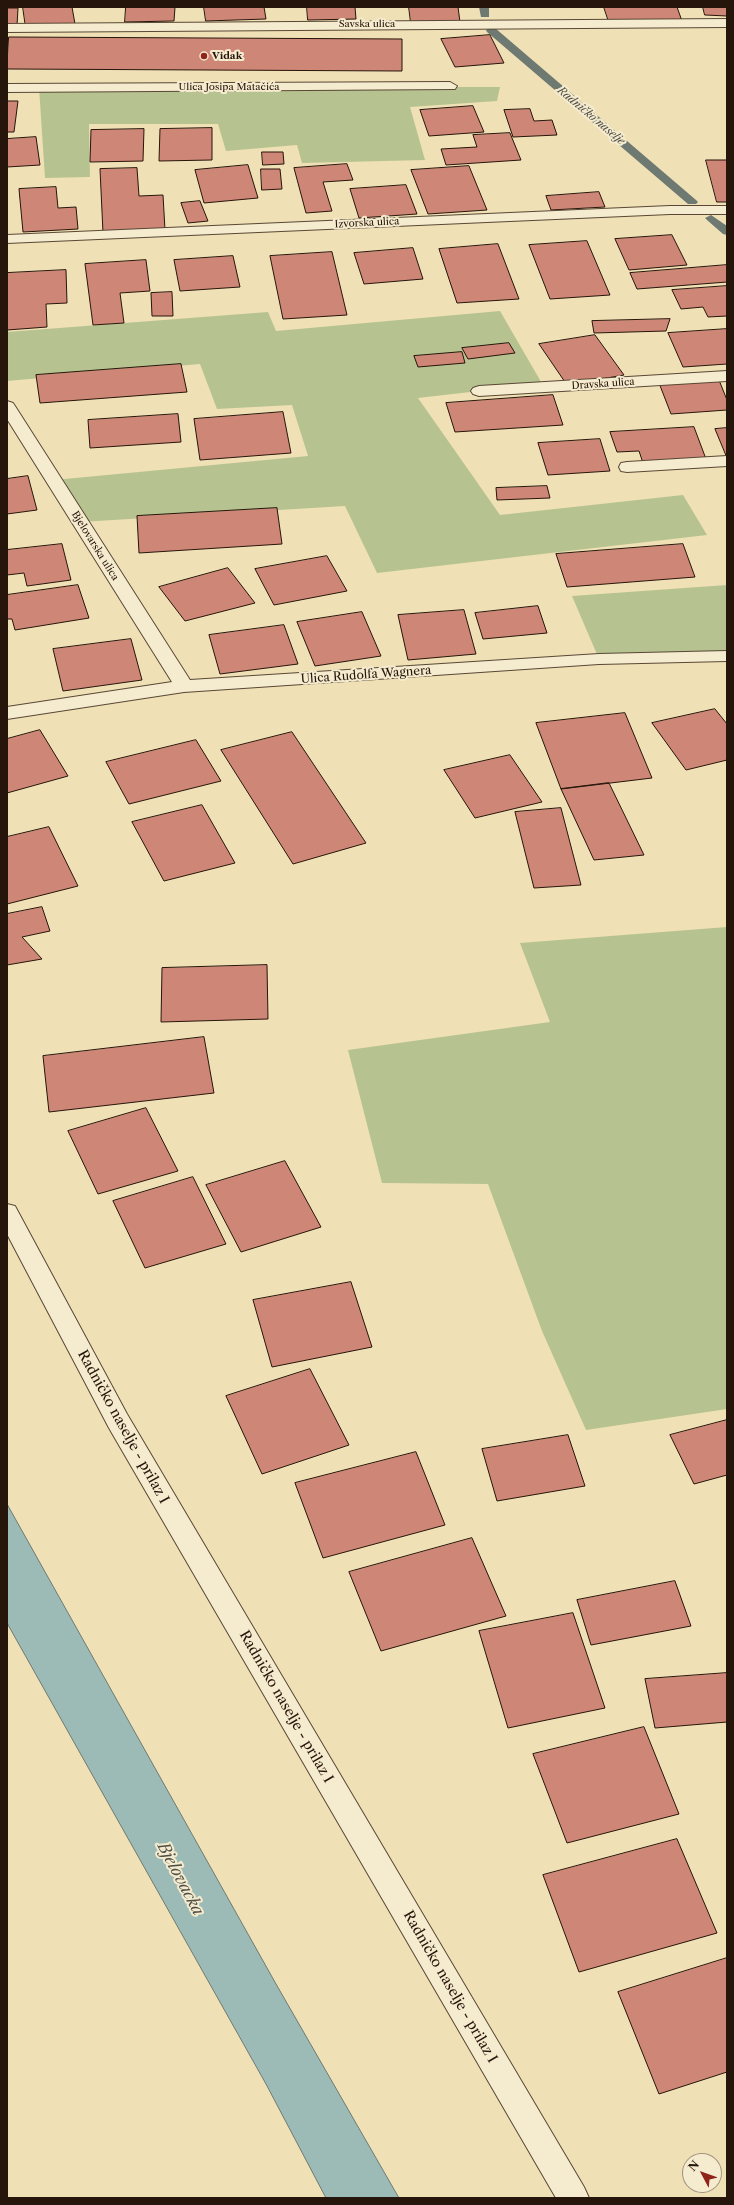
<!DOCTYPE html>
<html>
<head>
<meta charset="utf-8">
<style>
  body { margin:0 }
  #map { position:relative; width:734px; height:2205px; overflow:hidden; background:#f0e0b5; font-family:"Libre Caslon Text",serif }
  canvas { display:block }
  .frame { position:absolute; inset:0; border:8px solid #26150a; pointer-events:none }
  .north { position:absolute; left:682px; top:2153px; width:40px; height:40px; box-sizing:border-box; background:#f5ebcf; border:1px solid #a29580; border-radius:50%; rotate:311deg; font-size:11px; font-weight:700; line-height:16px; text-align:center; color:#26150a }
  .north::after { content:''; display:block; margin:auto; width:14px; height:18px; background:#8f2418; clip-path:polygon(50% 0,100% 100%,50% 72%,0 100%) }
</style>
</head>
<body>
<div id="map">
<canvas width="734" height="2205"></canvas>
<div class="frame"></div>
<div class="north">N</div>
</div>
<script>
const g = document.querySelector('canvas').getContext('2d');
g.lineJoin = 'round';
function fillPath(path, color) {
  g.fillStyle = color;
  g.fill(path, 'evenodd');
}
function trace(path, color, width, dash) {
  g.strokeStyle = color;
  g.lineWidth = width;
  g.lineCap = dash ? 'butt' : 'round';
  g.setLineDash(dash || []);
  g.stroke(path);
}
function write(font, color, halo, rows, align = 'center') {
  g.font = font + ' "Libre Caslon Text",serif';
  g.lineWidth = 4;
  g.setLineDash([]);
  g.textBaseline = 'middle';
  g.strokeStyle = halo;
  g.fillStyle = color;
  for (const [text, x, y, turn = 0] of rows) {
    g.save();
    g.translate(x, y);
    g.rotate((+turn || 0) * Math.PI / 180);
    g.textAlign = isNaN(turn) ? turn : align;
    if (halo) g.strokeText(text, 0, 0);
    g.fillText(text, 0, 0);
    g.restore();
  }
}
fillPath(new Path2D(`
  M39,87H500L497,101L410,107L425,160L302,163L297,145L226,151L218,124H89L90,177L45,178Z
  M500,311L544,387L479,391L418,398L500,515L683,495L707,535L377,573L345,506L80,522L54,480L308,456L292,405L217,409L200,364L7,381V332L268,312L276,331Z
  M727,585V656L599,659L572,596Z
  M727,927V1409L586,1430L542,1331L488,1184L382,1183L348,1050L550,1022L520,943Z`), '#b6c390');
const water = new Path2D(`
  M7,1504L276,1984L399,2198H326L266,2084L7,1623Z`);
fillPath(water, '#9dbbb6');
trace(water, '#6d7971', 1);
fillPath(new Path2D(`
  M479,7H489V17H481Z
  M491,27L495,28L696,200L698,202L696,204H688L487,32L486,30Z
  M711,215L727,226V235L723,234L707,220L705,218Z`), '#6d7971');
const building = new Path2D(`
  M23,7H72L75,24L26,28Z
  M126,7H175L174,21L125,22Z
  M204,7H264L266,19L206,21Z
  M307,7H355L356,19L308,20Z
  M409,7H458L460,22L411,23Z
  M604,7H677L682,21L609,22Z
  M703,7H727V16L705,15Z
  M7,8H18L17,26H7Z
  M490,35L504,63L455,67L441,39Z
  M9,37L402,39V71L7,69Z
  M7,101H18L14,132H7Z
  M473,106L484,132L429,136L420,110Z
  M530,109L534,121L552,120L557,135L513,137L504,110Z
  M212,128V160L159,161L160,129Z
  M144,129L143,161L90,162L91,130Z
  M510,133L521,160L446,165L441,149L477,147L473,135Z
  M36,137L40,165L7,167V139Z
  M262,152H283L284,164L263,165Z
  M706,160H727V202H717Z
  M347,164L353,180L323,182L332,211L306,213L294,168Z
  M248,165L258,198L204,203L195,170Z
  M469,166L487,210L428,214L411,170Z
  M137,168L139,196L163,195L165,230L103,233L100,169Z
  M261,169H280L282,189L262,190Z
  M406,185L417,214L359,218L350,189Z
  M56,187L58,208L76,207L78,229L23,232L19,189Z
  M599,192L605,207L551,210L546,196Z
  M200,201L208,221L188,223L181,203Z
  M672,235L687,265L629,270L615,239Z
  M587,241L610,295L550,299L529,245Z
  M498,244L519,299L457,303L439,249Z
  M413,248L423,279L364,284L354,253Z
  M332,252L347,315L283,319L270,256Z
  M233,256L240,287L180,291L174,260Z
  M146,260L150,291L120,293L124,323L93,325L85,264Z
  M727,265V282L637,289L630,273Z
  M66,270L67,303L46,304L47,327L7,330V273Z
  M727,286V316L708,317L703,307L681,309L672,290Z
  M172,292L173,316H152L151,293Z
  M670,319L666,331L594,333L592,321Z
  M727,329V364L683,367L668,333Z
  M595,335L624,375L567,385L539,344Z
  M509,343L515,353L468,359L462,348Z
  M462,352L465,363L418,367L414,356Z
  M181,364L187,392L40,403L36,375Z
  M719,380L727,400V410L671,414L659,383Z
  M553,395L563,425L455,432L446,403Z
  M283,412L291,453L200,460L194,419Z
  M178,414L181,442L90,448L88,420Z
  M694,427L706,459L643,463L639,451L617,452L610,432Z
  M727,428V458L715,429Z
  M600,439L610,471L548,475L538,443Z
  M28,476L37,510L7,514V479Z
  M547,486L550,498L497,500L496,488Z
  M277,508L282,544L139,553L137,516Z
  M62,544L71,580L27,586L24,573L7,575V550Z
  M683,544L695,577L567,587L556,554Z
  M327,556L347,591L274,605L255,569Z
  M228,568L255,603L185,621L159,587Z
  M78,585L89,618L15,630L12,619H7V595Z
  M538,606L547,633L483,639L475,613Z
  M464,610L476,654L408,660L398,615Z
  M362,612L381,656L315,666L297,622Z
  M284,625L298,664L220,674L209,635Z
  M131,639L142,680L63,691L53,649Z
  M715,709L727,724V760L686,770L652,723Z
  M625,713L652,778L561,789L536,723Z
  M40,730L68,776L7,793V739Z
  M292,732L366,843L293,864L221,750Z
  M196,740L221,781L129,804L106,762Z
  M510,755L542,802L475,818L444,770Z
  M609,783L644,855L594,860L561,789Z
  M202,805L235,863L164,881L132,822Z
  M561,808L581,885L534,888L515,812Z
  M49,827L78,886L7,904V837Z
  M42,907L50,931L22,937L42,959L7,965V914Z
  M267,965L268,1019L161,1022L162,968Z
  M204,1037L214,1093L49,1112L43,1056Z
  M146,1108L178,1171L98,1194L68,1131Z
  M285,1161L321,1227L241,1252L206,1185Z
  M193,1177L226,1244L145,1268L113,1201Z
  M351,1282L372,1347L272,1367L253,1300Z
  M310,1369L349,1445L262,1474L226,1396Z
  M727,1420V1475L694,1484L670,1435Z
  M568,1435L585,1486L497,1501L482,1449Z
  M416,1452L445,1525L323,1558L295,1483Z
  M472,1538L506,1616L381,1651L349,1572Z
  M675,1581L691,1626L591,1645L577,1600Z
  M573,1613L605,1708L508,1728L479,1631Z
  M727,1673V1722L655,1728L645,1679Z
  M644,1727L679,1814L567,1843L533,1754Z
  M677,1839L717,1933L579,1972L543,1875Z
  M727,1958V2072L659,2094L618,1992Z`);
fillPath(building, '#ce8676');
trace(building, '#26150a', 1);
const minor = new Path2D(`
  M727,19V27L7,32V24Z
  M450,82L457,86L455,89L7,92V84Z
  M670,206H727V214H670L7,243V235Z
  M727,371V381L479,396L473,394L471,391L473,388L479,386Z
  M7,401L13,403L15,406L190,680L599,654L727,651V661L599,664L184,692L7,719V707L172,682L7,419Z
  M727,456V466L627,472L621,471L619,467L621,463L627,462Z
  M7,1204L15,1206L127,1414L584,2187L589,2198H556L109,1428L7,1234Z`);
trace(minor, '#584835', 2);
fillPath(minor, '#f5ebcf');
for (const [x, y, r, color] of [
  [204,56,4,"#8f2418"]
]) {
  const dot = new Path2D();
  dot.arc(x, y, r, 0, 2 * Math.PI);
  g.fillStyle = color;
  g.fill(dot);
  trace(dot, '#f5ebcf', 1.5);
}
write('10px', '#26150a', '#f5ebcf', [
  ["Savska ulica",367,24],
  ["Ulica Josipa Matačića",229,87],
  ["Izvorska ulica",367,223,-3],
  ["Dravska ulica",603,384,-4],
  ["Bjelovarska ulica",95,546,58]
]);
write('bold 10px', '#26150a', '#f5ebcf', [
  ["Vidak",212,56]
], 'left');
write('italic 11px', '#504f46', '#f5ebcf', [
  ["Radničko naselje",591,116,40]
]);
write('12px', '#26150a', '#f5ebcf', [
  ["Ulica Rudolfa Wagnera",366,675,-4]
]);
write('14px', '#26150a', '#f5ebcf', [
  ["Radničko naselje - prilaz I",123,1427,61],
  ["Radničko naselje - prilaz I",286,1707,60],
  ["Radničko naselje - prilaz I",450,1987,60]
]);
write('italic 16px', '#504f46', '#f5ebcf', [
  ["Bjelovacka",180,1879,62]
]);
</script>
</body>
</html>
